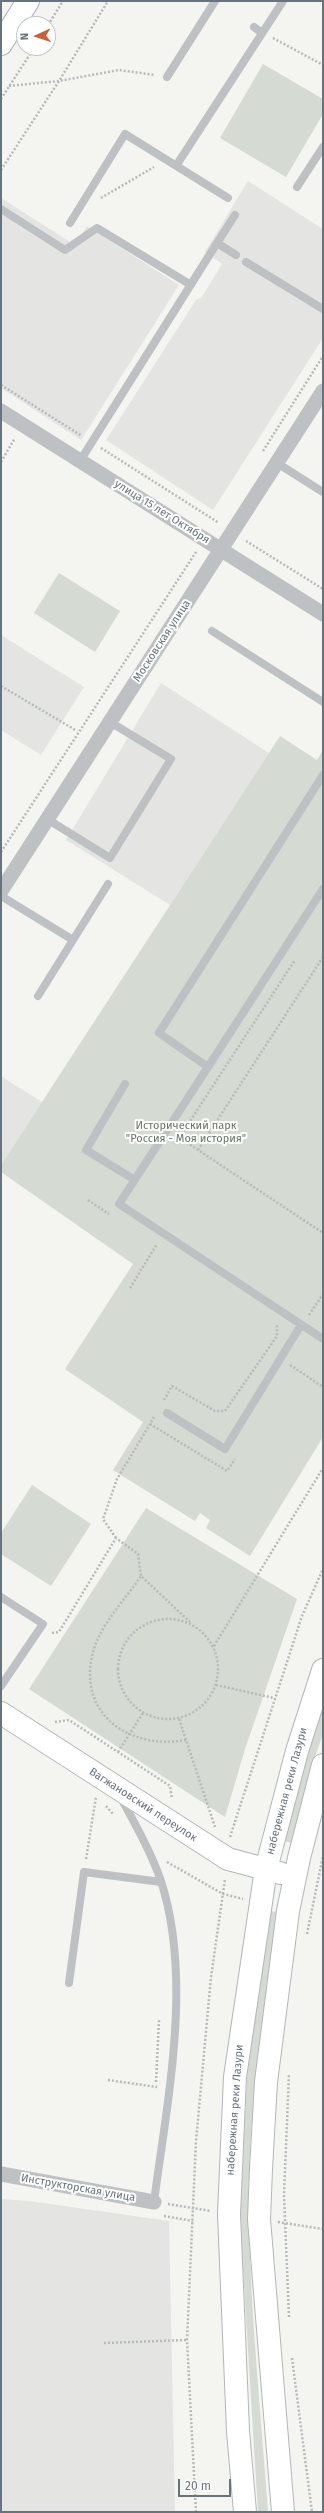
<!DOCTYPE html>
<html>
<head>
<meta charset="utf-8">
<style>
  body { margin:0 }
  #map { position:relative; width:324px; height:2513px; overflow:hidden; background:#f4f4f0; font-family:"Fira Sans",sans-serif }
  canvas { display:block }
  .frame { position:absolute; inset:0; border:2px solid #67737d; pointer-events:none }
  .north { position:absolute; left:16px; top:16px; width:40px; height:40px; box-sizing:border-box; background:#fff; border:1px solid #c2c7cb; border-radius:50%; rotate:267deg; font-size:11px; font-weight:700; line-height:16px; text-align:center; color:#67737d }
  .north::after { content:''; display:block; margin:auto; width:14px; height:18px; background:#cb5e3a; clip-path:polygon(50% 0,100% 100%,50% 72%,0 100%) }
  .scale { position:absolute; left:178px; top:2479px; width:53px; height:18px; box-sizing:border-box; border:2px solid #67737d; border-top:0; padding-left:5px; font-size:12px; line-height:14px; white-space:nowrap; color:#67737d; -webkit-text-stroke:3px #fff; paint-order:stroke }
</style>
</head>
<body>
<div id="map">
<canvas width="324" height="2513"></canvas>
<div class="frame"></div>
<div class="north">N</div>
<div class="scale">20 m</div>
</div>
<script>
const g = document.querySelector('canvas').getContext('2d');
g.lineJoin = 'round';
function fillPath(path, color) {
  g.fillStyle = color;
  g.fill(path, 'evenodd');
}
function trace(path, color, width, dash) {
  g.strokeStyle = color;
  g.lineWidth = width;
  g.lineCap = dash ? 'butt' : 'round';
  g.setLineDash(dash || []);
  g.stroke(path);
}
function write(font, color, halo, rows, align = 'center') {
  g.font = font + ' "Fira Sans",sans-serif';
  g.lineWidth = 4;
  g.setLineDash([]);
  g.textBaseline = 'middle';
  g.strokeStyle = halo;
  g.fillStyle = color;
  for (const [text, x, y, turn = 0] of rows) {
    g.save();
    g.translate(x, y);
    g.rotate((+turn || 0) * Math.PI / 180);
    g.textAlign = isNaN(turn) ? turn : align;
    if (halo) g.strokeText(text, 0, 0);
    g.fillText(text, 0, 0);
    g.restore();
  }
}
fillPath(new Path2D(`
  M248,181L323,229V338L213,510L106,440L196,300L202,297L222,264L205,252Z
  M1,198L75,245L87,226L179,285L81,440L1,388Z
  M1,635L84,687L41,755L1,730Z
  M161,683L269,753L170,905L66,840Z
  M1,1076L42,1102L1,1165Z
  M1,2199L29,2201L169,2221L175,2512H1Z`), '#e4e5e3');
fillPath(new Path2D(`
  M263,64L323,99V114L286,177L220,138Z
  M59,573L120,611L95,652L34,613Z
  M280,736L317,760L323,750V1437L250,1556L206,1528L210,1520L200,1513L195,1521L113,1470L143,1422L65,1369L133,1264L1,1172V1165Z
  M32,1485L91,1524L51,1586L1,1554V1533Z
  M146,1508L297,1599L245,1749L225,1817L29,1689Z
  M323,1701V1734L312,1765L293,1843L283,1841L302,1762Z
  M270,1911L278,1912C265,2015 246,2119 249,2222C251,2319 261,2416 268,2512H258L240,2220L247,2077Z`), '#d5dad2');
const secondary = new Path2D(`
  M1,1713L228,1859L280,1873
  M245,2512L238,2431L229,2214L235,2077L266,1869L297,1751L323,1670
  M283,2512L259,2219L261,2169L266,2082L288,1911L299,1858L323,1765`);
const primary = new Path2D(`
  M1,44L28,1`);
trace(secondary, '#b2b6ba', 24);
trace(primary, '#b1b5b7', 24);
trace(new Path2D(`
  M48,25L63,1
  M273,38L323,65
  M9,86L59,81L108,1
  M1,99L34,48
  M1,170L59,81L119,70L155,75
  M101,198L154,167
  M1,385L82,436
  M101,448L219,523
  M263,451L323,356
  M1,462L15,438
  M246,541L323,589
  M1,686L77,731
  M1,852L196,552
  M180,1138L323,1233
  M175,1144L295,960
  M198,1150L323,957
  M88,1200L109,1214
  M130,1288L157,1244
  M309,1315L323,1294
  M290,1365L323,1387
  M164,1400L172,1386L215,1411H225L277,1336V1324
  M154,1417L150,1424L227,1471L235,1459
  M116,1538L103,1519L117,1479L150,1424
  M118 1669a50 50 0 1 1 100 0a50 50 0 1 1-100 0Z
  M52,1633L59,1632L116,1538L138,1554L141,1576
  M214,1646L323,1468
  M216,1685L274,1698
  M179,1719L215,1827
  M55,1722L69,1720L170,1786L172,1799
  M186,1740C131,1750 79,1716 92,1656C98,1627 125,1600 141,1576L190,1622
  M118,1752L143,1713
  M106,1806L113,1814
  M230,1837L302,1616L323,1569
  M86,1859L96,1797
  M167,1862L223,1894L243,1899
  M307,1934L323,1856
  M108,2080L157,2087
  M156,2082L159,2020
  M168,2204L211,2211
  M164,2216L193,2221
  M278,2222L323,2229
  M289,2317L284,2195L289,2074
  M104,2343L187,2340
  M292,2358L312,2512
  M196,2512L187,2340L196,2141L211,1977L225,1879`), '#b7babb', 2.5, [2, 2]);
trace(new Path2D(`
  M254,27L262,33
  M167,77L215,1
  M176,166L283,1
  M297,187L323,147
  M1,209L65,250L97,228L191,285
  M70,223L125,134L228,198
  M217,243L235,215
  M246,262L323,309
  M80,461L217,243L236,255
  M277,463L323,492
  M212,631L323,702
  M323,775L159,1033L208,1067L119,1204L323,1339
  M47,819L110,858L171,759L110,722
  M1,896L73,940
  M38,996L108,884
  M208,1067L323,889
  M125,1084L86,1150L135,1180
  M167,1413L225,1449L301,1325
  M1,1597L43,1624L1,1686
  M120,1796C135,1824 151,1852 161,1881C193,1980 167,2101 154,2202
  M69,1983L84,1872L161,1882`), '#bec1c3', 8);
trace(new Path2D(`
  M1,411L323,614
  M1,891L323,391
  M1,2174L154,2202`), '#bec1c3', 15);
trace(secondary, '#fff', 22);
trace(primary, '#fff', 22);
write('11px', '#67737d', '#fff', [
  ["улица 15 лет Октября",162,512,32],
  ["Московская улица",162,641,-57],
  ["набережная реки Лазури",287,1791,-75],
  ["Вагжановский переулок",143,1805,33],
  ["набережная реки Лазури",235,2110,-86],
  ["Инструкторская улица",78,2188,10]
]);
write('11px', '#687665', '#fff', [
  ["Исторический парк",186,1126],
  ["\"Россия - Моя история\"",186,1139]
]);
</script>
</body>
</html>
